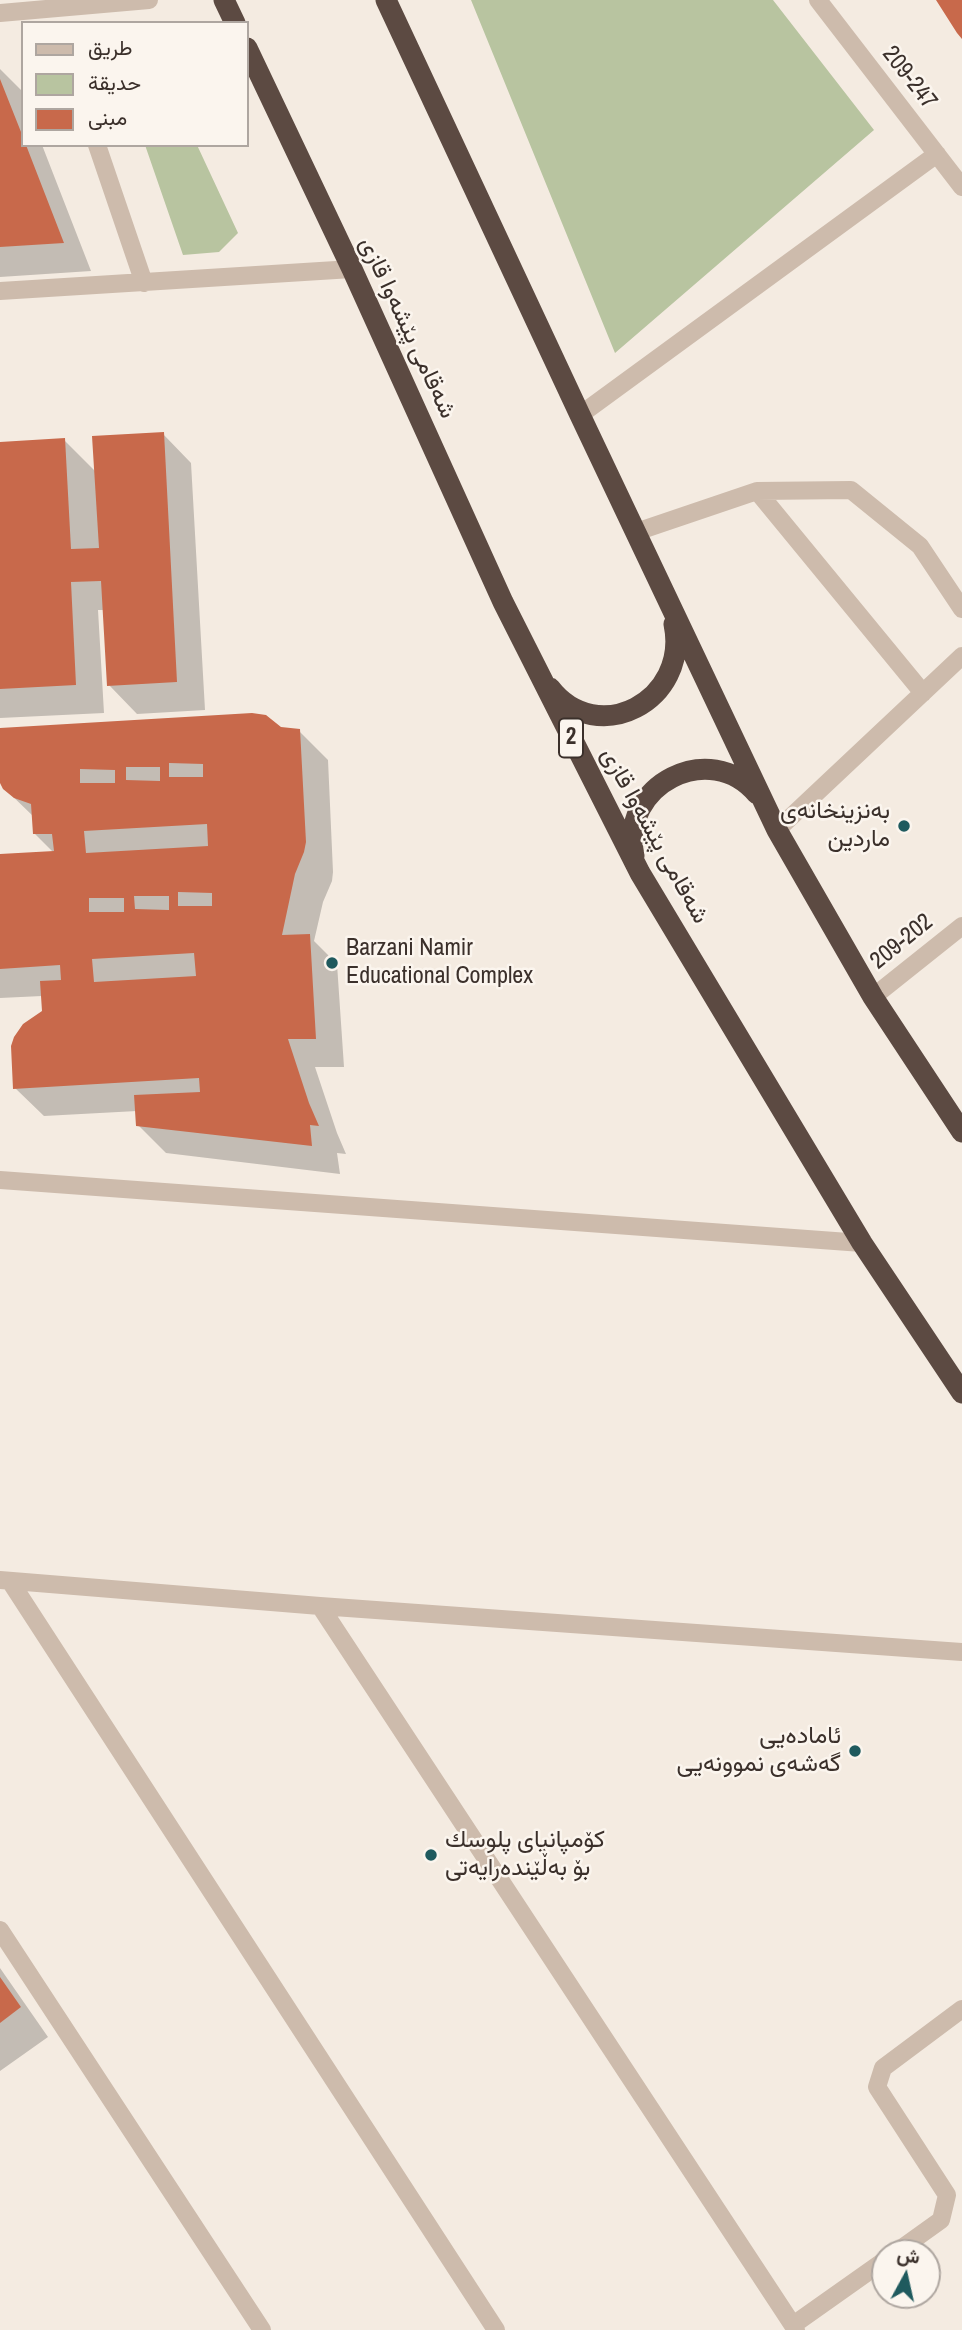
<!DOCTYPE html>
<html>
<head>
<meta charset="utf-8">
<style>
  body { margin:0 }
  #map { position:relative; width:962px; height:2330px; overflow:hidden; background:#f4ebe1; font-family:"Archivo Narrow",Vazirmatn,sans-serif }
  canvas { display:block }
  .legend { position:absolute; left:21px; top:21px; width:228px; height:126px; box-sizing:border-box; background:#fbf5ee; border:2px solid #aea6a0; margin:0; padding:9px 12px; list-style:none; font-size:21px; color:#3b302b }
  .legend li { display:flex; align-items:center; gap:14px; height:35px }
  .legend b { width:35px; border:2px solid #aea6a0 }
  .north { position:absolute; left:871px; top:2239px; width:70px; height:70px; box-sizing:border-box; background:#fbf5ee; border:2px solid #aea6a0; border-radius:50%; rotate:8deg; font-size:19px; font-weight:700; line-height:28px; text-align:center; color:#3b302b }
  .north::after { content:''; display:block; margin:auto; width:24px; height:32px; background:#1f5a5e; clip-path:polygon(50% 0,100% 100%,50% 72%,0 100%) }
</style>
</head>
<body>
<div id="map">
<canvas width="962" height="2330"></canvas>
<ul class="legend">
<li><b style="height:9px;background:#cdbbac"></b>طريق</li>
<li><b style="height:19px;background:#b8c4a0"></b>حديقة</li>
<li><b style="height:19px;background:#c8694b"></b>مبنى</li>
</ul>
<div class="north">ش</div>
</div>
<script>
const g = document.querySelector('canvas').getContext('2d');
g.lineJoin = 'round';
function fillPath(path, color) {
  g.fillStyle = color;
  g.fill(path, 'evenodd');
}
function trace(path, color, width, dash) {
  g.strokeStyle = color;
  g.lineWidth = width;
  g.lineCap = dash ? 'butt' : 'round';
  g.setLineDash(dash || []);
  g.stroke(path);
}
function write(font, color, halo, rows, align = 'center') {
  g.font = font + ' "Archivo Narrow",Vazirmatn,sans-serif';
  g.lineWidth = 5;
  g.setLineDash([]);
  g.textBaseline = 'middle';
  g.strokeStyle = halo;
  g.fillStyle = color;
  for (const [text, x, y, turn = 0] of rows) {
    g.save();
    g.translate(x, y);
    g.rotate((+turn || 0) * Math.PI / 180);
    g.textAlign = isNaN(turn) ? turn : align;
    if (halo) g.strokeText(text, 0, 0);
    g.fillText(text, 0, 0);
    g.restore();
  }
}
fillPath(new Path2D(`
  M471,0H773L874,130L615,353Z
  M145,145H197L238,233L219,252L183,255Z`), '#b8c4a0');
fillPath(new Path2D(`
  M0,69L21,90L23,95V145H42L91,271L0,277Z
  M163,434L191,463L205,710L137,714L109,685L105,610H98L104,713L0,718V443L64,440L96,472Z
  M281,729L299,731L328,760L333,872L332,881L323,902L314,941L337,964L344,1067H315L337,1133L346,1154L337,1153L340,1174L166,1153L138,1125L137,1111L44,1116L15,1088L43,1012L42,996L0,998V856L54,853L35,834L34,817L4,788L0,779V730Z
  M0,1968L48,2037L0,2071Z`), '#0003');
fillPath(new Path2D(`
  M936,0H962V39L957,33Z
  M0,79L23,137V145H26L64,243L0,247Z
  M164,432L177,682L107,686L101,581L71,582L76,685L0,689V442L65,438L71,549L99,548L92,436Z
  M252,713L266,715L281,727L300,729L306,842L304,852L295,874L282,935L310,934L316,1039H288L309,1103L319,1126L310,1125L312,1146L136,1126L134,1095L200,1092L199,1078L13,1089L11,1046L14,1037L23,1024L42,1011L40,981L61,980L60,965L0,969V854L54,851L52,834H33L31,804L14,798L3,789L0,783V728ZM169,763L203,764V777H169ZM126,767H160V781L126,780ZM80,769L115,770V783H80ZM207,824L208,846L86,853L84,831ZM178,892L212,893V906H178ZM134,896H169V910L135,909ZM89,898H124V912H89ZM194,953L196,976L94,982L92,959Z
  M0,1977L21,2007L0,2023Z`), '#c8694b');
trace(new Path2D(`
  M818,0L962,187
  M0,13L149,0
  M97,145L144,283
  M0,291L352,269
  M580,415L937,154
  M757,491L923,693
  M636,532L757,491L851,490L920,546L962,609
  M777,830L962,656
  M873,997L962,926
  M0,1180L862,1243
  M0,1580L320,1606L962,1652
  M10,1581L496,2330
  M320,1606L796,2330
  M0,1930L262,2330
  M895,2253L941,2220L947,2195L877,2087L883,2068L962,2009
  M793,2325L885,2260`), '#cdbbac', 18);
trace(new Path2D(`
  M224,0L235,23
  M386,0L580,415L777,830L873,997L962,1132
  M247,48L352,269L503,602L640,873L862,1243L962,1393
  M550,688C597,749 690,701 674,624
  M634,856C619,785 710,738 757,794`), '#5c4a42', 21);
for (const [x, y, r, color] of [
  [904,826,7,"#1f5a5e"],
  [332,963,7,"#1f5a5e"],
  [855,1751,7,"#1f5a5e"],
  [431,1855,7,"#1f5a5e"]
]) {
  const dot = new Path2D();
  dot.arc(x, y, r, 0, 2 * Math.PI);
  g.fillStyle = color;
  g.fill(dot);
  trace(dot, '#fbf5ee', 2.5);
}
for (const [x, y, w] of [
  [571,738,24]
]) {
  const box = new Path2D();
  box.roundRect(x - w / 2, y - 19.5, w, 39, 5);
  g.fillStyle = '#fbf5ee';
  g.fill(box);
  trace(box, '#3b302b', 2);
}
write('bold 23px', '#3b302b', null, [
  ["2",571,738]
]);
write('24px', '#3b302b', '#fbf5ee', [
  ["209-247",909,78,52],
  ["شەقامی پێشەوا قازی",407,328,65],
  ["شەقامی پێشەوا قازی",654,836,61],
  ["209-202",902,942,-39]
]);
write('24px', '#3b302b', '#fbf5ee', [
  ["بەنزینخانەی",890,812],
  ["ماردین",890,840],
  ["Barzani Namir",346,949,"left"],
  ["Educational Complex",346,977,"left"],
  ["ئامادەیی",841,1737],
  ["گەشەی نموونەیی",841,1765],
  ["کۆمپانیای پلوسك",445,1841,"left"],
  ["بۆ بەڵێندەرایەتی",445,1869,"left"]
], 'right');
</script>
</body>
</html>
